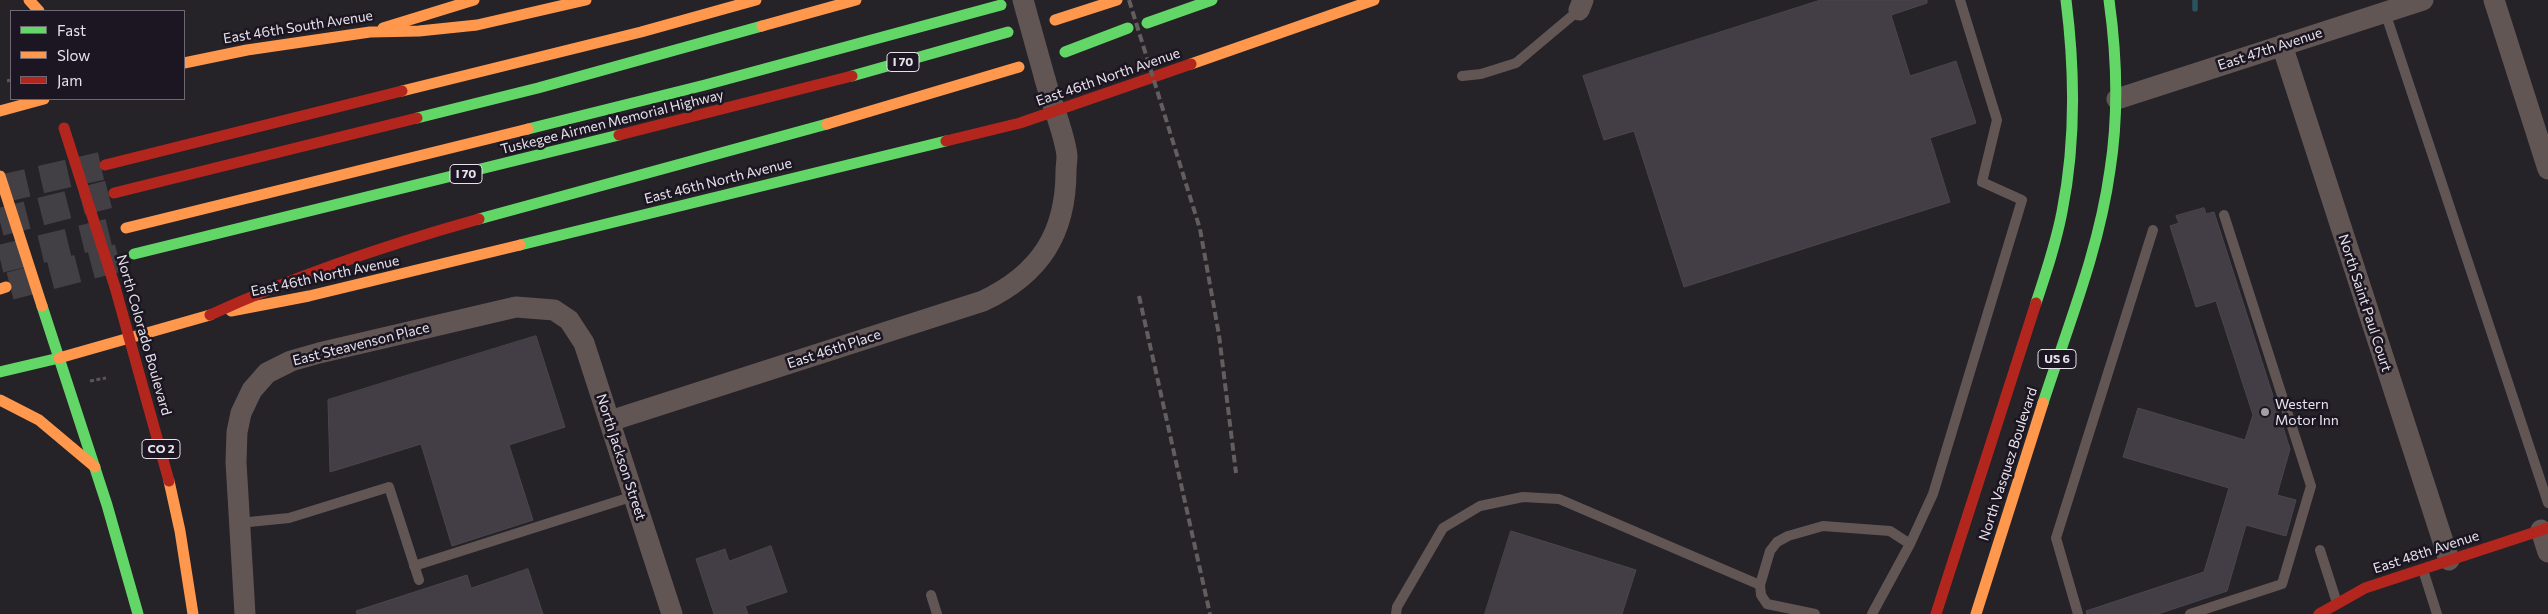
<!DOCTYPE html>
<html>
<head>
<meta charset="utf-8">
<style>
  body { margin:0 }
  #map { position:relative; width:2548px; height:614px; overflow:hidden; background:#252228; font-family:Commissioner,sans-serif }
  canvas { display:block }
  .legend { position:absolute; left:10px; top:10px; width:175px; height:90px; box-sizing:border-box; background:#1b1621; border:1px solid #6d6872; margin:0; padding:6px 9px; list-style:none; font-size:15px; color:#e7e3ec }
  .legend li { display:flex; align-items:center; gap:10px; height:25px }
  .legend b { width:25px; border:1px solid #6d6872 }
</style>
</head>
<body>
<div id="map">
<canvas width="2548" height="614"></canvas>
<ul class="legend">
<li><b style="height:6px;background:#63d668"></b>Fast</li>
<li><b style="height:6px;background:#ff974d"></b>Slow</li>
<li><b style="height:6px;background:#b3261e"></b>Jam</li>
</ul>
</div>
<script>
const g = document.querySelector('canvas').getContext('2d');
g.lineJoin = 'round';
function trace(path, color, width, dash) {
  g.strokeStyle = color;
  g.lineWidth = width;
  g.lineCap = dash ? 'butt' : 'round';
  g.setLineDash(dash || []);
  g.stroke(path);
}
function fillPath(path, color) {
  g.fillStyle = color;
  g.fill(path, 'evenodd');
}
function write(font, color, halo, rows, align = 'center') {
  g.font = font + ' Commissioner,sans-serif';
  g.lineWidth = 5;
  g.setLineDash([]);
  g.textBaseline = 'middle';
  g.strokeStyle = halo;
  g.fillStyle = color;
  for (const [text, x, y, turn = 0] of rows) {
    g.save();
    g.translate(x, y);
    g.rotate((+turn || 0) * Math.PI / 180);
    g.textAlign = isNaN(turn) ? turn : align;
    if (halo) g.strokeText(text, 0, 0);
    g.fillText(text, 0, 0);
    g.restore();
  }
}
trace(new Path2D(`
  M2195,9V0`), '#28535f', 5.5);
const building = new Path2D(`
  M1821,0H1927V3L1891,15L1910,76L1956,61L1976,123L1930,138L1950,202L1684,287L1634,131L1604,140L1583,76Z
  M2204,208L2206,214L2214,212L2290,449L2277,495L2296,500L2286,536L2246,525L2227,591L2158,614H2087L2086,611L2204,572L2229,488L2123,457L2138,408L2245,440L2253,415L2216,301L2196,307L2170,226L2179,223L2176,216Z
  M536,336L565,427L509,445L533,520L452,546L421,444L330,472L328,400Z
  M1511,531L1636,570L1622,614H1485Z
  M771,546L787,592L745,606L748,614H714L696,559L725,549L729,561Z
  M528,569L543,614H357L356,611L467,575L471,588Z`);
fillPath(building, '#433d46');
trace(building, '#4a474c', 1);
trace(new Path2D(`
  M0,189L101,166
  M0,222L110,194
  M0,259L120,230
  M10,286L130,255`), '#423f45', 28, [28, 14]);
trace(new Path2D(`
  M7,81L11,80
  M90,381L106,378`), '#5d5555', 3, [4, 2.5]);
trace(new Path2D(`
  M2385,12L2548,503
  M1462,76L1481,74L1516,63L1579,10
  M239,523L289,518L389,487L419,580
  M2320,550L2337,603
  M414,566L634,496
  M2423,570L2437,614
  M931,595L937,614
  M1396,614L1397,607L1443,528L1480,506L1523,497L1559,499L1760,585
  M1815,614L1767,604L1761,595L1760,585L1770,551L1777,542L1788,536L1823,526L1890,531L1910,544
  M1872,614L1910,544L1933,494L2022,200L1982,182L1997,120L1960,0
  M2078,614L2056,538L2153,230
  M2190,614L2282,584L2311,486L2224,215`), '#625655', 10);
trace(new Path2D(`
  M2494,0L2548,169
  M1579,10L1583,0
  M2282,45L2449,560
  M2117,99L2423,0
  M610,421L983,301C1040,274 1066,234 1066,171C1066,166 1067,161 1067,156C1065,134 1051,102 1045,79
  M2541,530L2548,552
  M245,614L236,462L237,432L241,413L252,390L267,373L291,361L319,353L516,307L554,310L569,320L584,343L672,614`), '#625655', 21);
trace(new Path2D(`
  M1147,23L1212,0
  M1065,52L1128,28
  M852,76L1008,32
  M417,118L538,88L762,26
  M528,129L705,85L1001,5
  M479,219L827,124
  M520,245L946,141
  M134,254L619,135
  M2036,303C2046,273 2056,243 2062,212C2076,142 2075,71 2066,0
  M42,306L107,505L138,614
  M0,372L59,358
  M2043,403C2068,326 2099,250 2110,170C2119,113 2117,57 2109,0`), '#63d668', 11);
trace(new Path2D(`
  M29,0L39,11
  M1055,20L1117,0
  M762,26L856,0
  M383,28L474,0
  M370,32L419,31L477,25L586,0
  M184,63L247,50L370,32
  M1191,64L1374,0
  M402,91L641,32L756,0
  M0,111L44,99
  M827,124L1019,67
  M126,228L528,129
  M0,289L6,287
  M231,311L309,296L520,245
  M59,358L210,315
  M0,400L39,420L95,467
  M169,481L180,531L193,614
  M1976,614L2043,403`), '#ff974d', 11);
trace(new Path2D(`
  M619,135L852,76
  M946,141L1020,123L1191,64
  M105,165L402,91
  M114,193L417,118
  M115,287L169,481
  M210,315C297,275 386,245 479,219
  M1936,614L2036,303
  M2319,614L2365,588L2548,528`), '#b3261e', 11);
trace(new Path2D(`
  M1129,0L1200,229L1219,335L1236,473
  M1139,296L1210,614`), '#635e5e', 4, [8, 4]);
trace(new Path2D(`
  M1023,0L1045,79`), '#625655', 21);
trace(new Path2D(`
  M0,176L42,306`), '#ff974d', 11);
trace(new Path2D(`
  M64,128L115,287`), '#b3261e', 11);
for (const [x, y, r, color] of [
  [2265,412,5,"#a39fa7"]
]) {
  const dot = new Path2D();
  dot.arc(x, y, r, 0, 2 * Math.PI);
  g.fillStyle = color;
  g.fill(dot);
  trace(dot, '#1b1621', 2);
}
for (const [x, y, w] of [
  [903,62,32],
  [466,174,32],
  [2057,359,38],
  [161,449,38]
]) {
  const box = new Path2D();
  box.roundRect(x - w / 2, y - 9.5, w, 19, 4);
  g.fillStyle = '#1b1621';
  g.fill(box);
  trace(box, '#e7e3ec', 1);
}
write('bold 12px', '#e7e3ec', null, [
  ["I 70",903,62],
  ["I 70",466,174],
  ["US 6",2057,359],
  ["CO 2",161,449]
]);
write('14px', '#e7e3ec', '#1b1621', [
  ["East 46th South Avenue",298,27,-9],
  ["East 47th Avenue",2270,49,-18],
  ["East 46th North Avenue",1108,77,-19],
  ["Tuskegee Airmen Memorial Highway",612,122,-14],
  ["East 46th North Avenue",718,181,-14],
  ["East 46th North Avenue",325,276,-12],
  ["North Saint Paul Court",2365,303,72],
  ["North Colorado Boulevard",144,335,74],
  ["East Steavenson Place",361,344,-14],
  ["East 46th Place",834,349,-18],
  ["North Jackson Street",621,457,72],
  ["North Vasquez Boulevard",2008,464,-72],
  ["East 48th Avenue",2426,552,-18]
]);
write('14px', '#e7e3ec', '#1b1621', [
  ["Western",2275,404],
  ["Motor Inn",2275,420]
], 'left');
</script>
</body>
</html>
